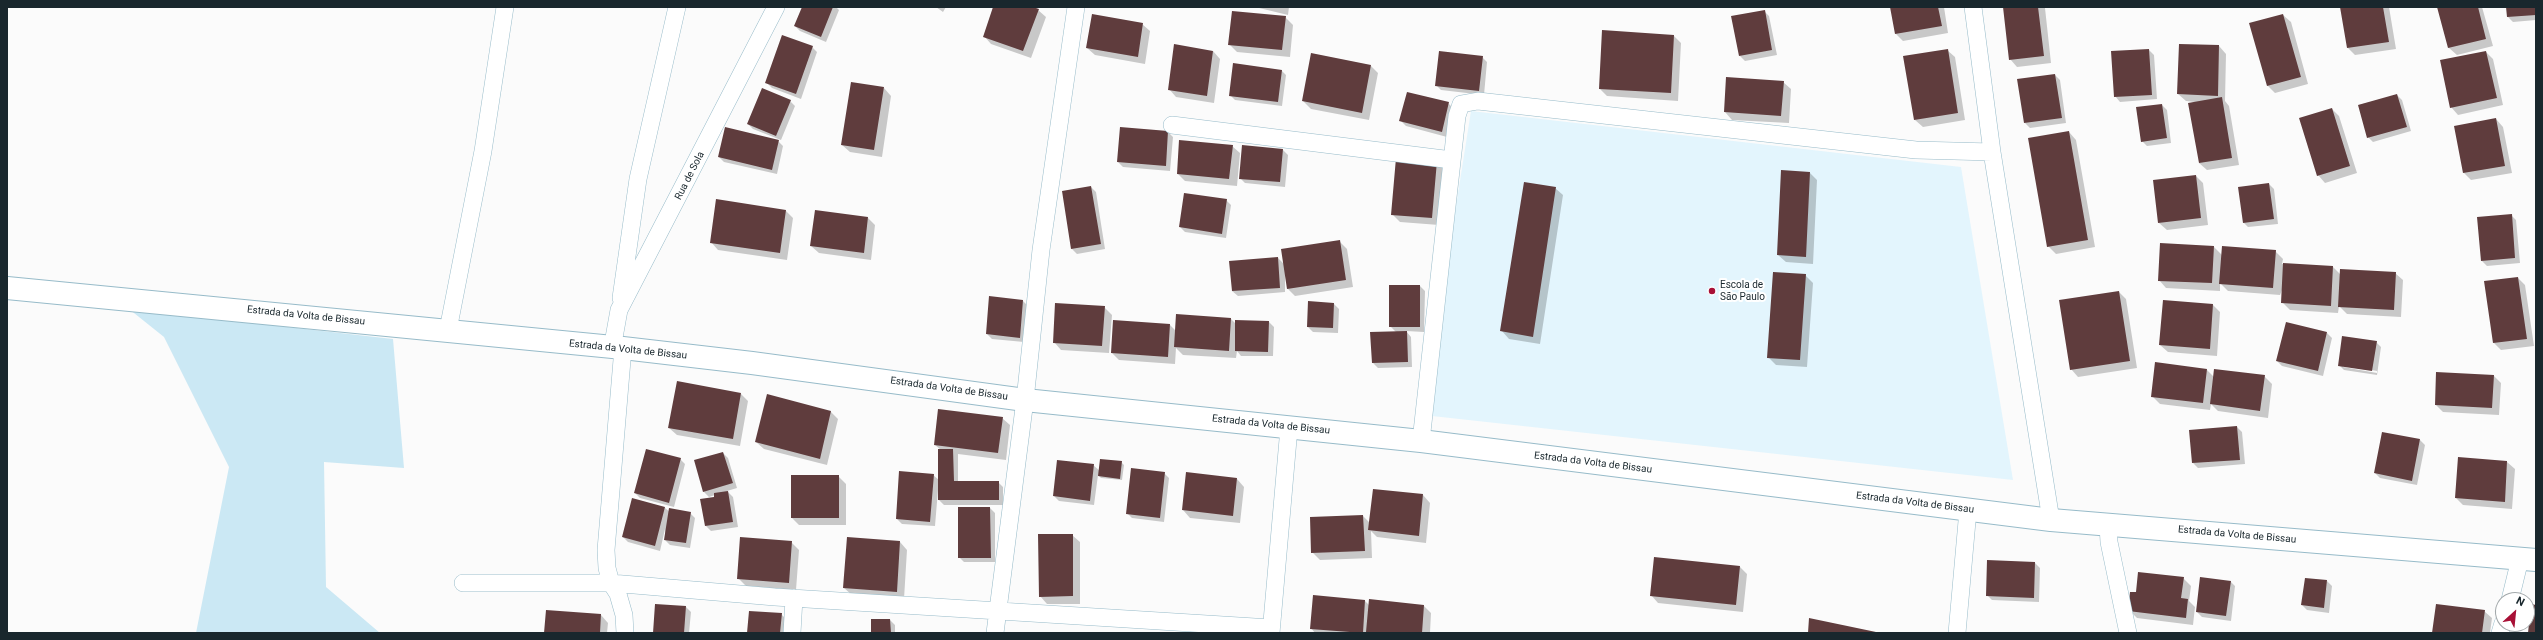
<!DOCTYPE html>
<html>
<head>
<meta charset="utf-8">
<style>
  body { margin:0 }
  #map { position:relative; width:2543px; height:640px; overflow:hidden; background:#fbfbfb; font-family:Roboto,sans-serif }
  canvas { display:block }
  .frame { position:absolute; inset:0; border:8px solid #19272d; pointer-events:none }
  .north { position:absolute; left:2495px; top:592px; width:40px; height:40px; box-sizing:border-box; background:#fff; border:1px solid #a3a9ab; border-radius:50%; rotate:27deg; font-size:11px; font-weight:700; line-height:16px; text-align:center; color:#19272d }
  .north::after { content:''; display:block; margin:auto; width:14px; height:18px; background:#a81036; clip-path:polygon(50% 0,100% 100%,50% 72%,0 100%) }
</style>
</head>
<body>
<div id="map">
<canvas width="2543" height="640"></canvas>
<div class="frame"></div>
<div class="north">N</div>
</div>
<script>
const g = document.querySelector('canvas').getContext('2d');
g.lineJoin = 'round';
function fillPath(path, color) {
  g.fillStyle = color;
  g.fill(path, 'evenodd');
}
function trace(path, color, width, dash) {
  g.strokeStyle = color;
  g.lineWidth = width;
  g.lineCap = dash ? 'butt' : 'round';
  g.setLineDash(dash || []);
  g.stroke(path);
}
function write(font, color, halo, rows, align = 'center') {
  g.font = font + ' Roboto,sans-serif';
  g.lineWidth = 4;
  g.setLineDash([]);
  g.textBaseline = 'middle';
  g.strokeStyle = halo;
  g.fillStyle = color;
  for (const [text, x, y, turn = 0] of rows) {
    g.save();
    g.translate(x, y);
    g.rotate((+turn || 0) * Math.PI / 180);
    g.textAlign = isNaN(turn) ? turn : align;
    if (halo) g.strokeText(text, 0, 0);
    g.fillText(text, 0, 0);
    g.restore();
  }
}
fillPath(new Path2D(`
  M1471,111L1961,167L2013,480L1423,415Z`), '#e3f5fd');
fillPath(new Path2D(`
  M129,309L393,339L404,468L324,462L326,587L380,633H196L229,467L164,337Z`), '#cbe8f4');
fillPath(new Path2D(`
  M803,7H836L839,10L826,42L800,31L795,26Z
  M936,7H946L943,12Z
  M994,7H1030L1038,10L1046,17L1031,58L991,44L984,36Z
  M1255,7H1289L1288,15Z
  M1891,7H1944L1948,33L1903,41L1896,34Z
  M2004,7L2045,8L2051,63L2017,67L2010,59Z
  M2341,7H2389L2396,49L2355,55L2348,48Z
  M2438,7H2482L2493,46L2457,55L2449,48Z
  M2507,7H2536V20L2513,22L2508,17Z
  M1764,11L1769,16L1777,55L1745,61L1740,56Z
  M2283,15L2291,22L2308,84L2275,93L2268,86Z
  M1285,17L1293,25L1290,57L1237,52L1229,44Z
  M1142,24L1150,31L1145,64L1095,55L1087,48Z
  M1674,36L1681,43L1678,101L1607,96L1600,89Z
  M2180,45L2219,46L2226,54L2225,101L2229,106L2239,165L2207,170L2199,163L2195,102L2186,101L2178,94Z
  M812,47L817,52L801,99L772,88L767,83Z
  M1947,50L1955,57L1965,120L1923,127L1915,120Z
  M2149,50L2154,55L2157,99L2120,102L2115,96Z
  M1213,51L1220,59L1214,103L1176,97L1169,89Z
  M2486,52L2493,59L2503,105L2458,115L2451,107Z
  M1482,57L1487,62L1484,95L1441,90L1436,85Z
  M1371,66L1378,73L1369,120L1311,109L1303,101Z
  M1281,70L1286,75L1282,106L1235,100L1230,95Z
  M2055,75L2060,80L2066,123L2030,128L2025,123Z
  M1783,82L1791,89L1789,123L1732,120L1725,112Z
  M884,88L891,96L882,157L850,152L842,145Z
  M2397,95L2402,100L2411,131L2373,142L2368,137L2359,105Z
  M790,101L795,106L781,140L753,129L748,124Z
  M1448,103L1453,108L1447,137L1406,126L1401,121Z
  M2162,105L2167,110L2171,143L2147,146L2142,141Z
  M2332,109L2339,116L2357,173L2325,183L2318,175Z
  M2496,119L2503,127L2512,173L2471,180L2463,172Z
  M1168,132L1173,137L1170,171L1123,167L1118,162Z
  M2069,132L2076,140L2095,247L2056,254L2048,246Z
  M778,141L783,146L777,174L724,162L719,157Z
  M1232,146L1240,153L1237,186L1185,181L1178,174Z
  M1283,150L1288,155L1285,187L1245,183L1240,178Z
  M1437,162L1444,170L1439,225L1400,222L1392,214Z
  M1810,173L1817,180L1813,264L1786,262L1778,255Z
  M2196,176L2203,183L2208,225L2167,230L2159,223L2154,181Z
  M2269,184L2274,189L2278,224L2248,227L2243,222Z
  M1091,187L1096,192L1105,249L1077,254L1072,249L1063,192Z
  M1555,188L1563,195L1540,344L1509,339L1502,331Z
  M717,200L786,211L793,218L787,260L718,250L711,242Z
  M1226,200L1231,205L1226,238L1185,232L1180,227Z
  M2511,215L2516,220L2520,263L2487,266L2482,261Z
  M868,218L875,225L871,260L819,253L811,246Z
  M1339,241L1347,249L1353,287L1295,296L1288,289L1285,269V292L1238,296L1232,291L1278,258L1284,264Z
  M2214,247L2223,256L2275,251L2283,259L2282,264L2333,267L2341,275L2395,273L2403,280L2401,317L2347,314L2339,306L2338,313L2290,310L2282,302V290L2280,295L2228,291L2220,283V291L2166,288L2159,280Z
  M1805,275L1813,283L1807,367L1776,365L1768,357Z
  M2518,278L2525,285L2534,346L2501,350L2494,343L2485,282Z
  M1420,286L1425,291L1424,332L1406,331L1411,337L1412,367L1378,368L1373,363L1396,332L1390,326Z
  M2119,292L2126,299L2137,368L2078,377L2071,369Z
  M990,298L1023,301L1028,306L1024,342L992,339L987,334Z
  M1334,304L1339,309L1338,333L1313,332L1308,327Z
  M2213,305L2220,312L2217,356L2168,352L2160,345Z
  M1104,307L1112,315L1109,353L1061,350L1054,342Z
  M1231,319L1236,324L1269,322L1274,327L1273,356H1241L1237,351L1236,358L1183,355L1176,348L1175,364L1119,360L1112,353L1170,325L1176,331Z
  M2327,333L2332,338L2323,376L2282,366L2277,361Z
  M2376,342L2381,347L2377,375L2344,370L2339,365ZM2343,365L2377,371V373L2343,367Z
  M2207,370L2214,377L2264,376L2272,384L2268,418L2218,411L2211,404L2210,410L2160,404L2152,396Z
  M2494,376L2501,383L2499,415L2443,412L2436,405Z
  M741,394L748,401L740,446L677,435L669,428Z
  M768,396L831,412L838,419L827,465L764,449L756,442Z
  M1002,418L1010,425L1006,460L958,454V482H998L1003,487V505H944L939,500L938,490L935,526L902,524L897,519L933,475L939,480L941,450L935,445Z
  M2237,427L2242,432L2245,464L2198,468L2193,463Z
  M2420,440L2425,445L2417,485L2380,478L2375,473Z
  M723,453L728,458L737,488L727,491L733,497L738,527L711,531L706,526L715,495L709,497L704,492Z
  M680,459L685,464L674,507L640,498L635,493Z
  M2459,459L2507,462L2515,469L2512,509L2463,505L2456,498Z
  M1121,462L1124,465L1122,480L1101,478L1098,475L1094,505L1059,501L1054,496L1093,465L1100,471Z
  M1164,473L1169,478L1164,522L1132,518L1127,513Z
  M1187,473L1237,479L1244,487L1240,523L1190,518L1183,510Z
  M838,476L846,484V525H799L792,518Z
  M1423,495L1430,503L1426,543L1377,537L1371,531L1372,558L1320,560L1312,552L1363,516L1370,523Z
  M665,508L670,512L690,513L695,518L690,548L670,545L665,540V529L660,551L628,542L623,537Z
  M990,508L995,513V562H964L959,557Z
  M1072,535L1080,542V604H1047L1040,596Z
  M848,538L900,542L907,550L904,599L852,595L844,588Z
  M791,542L799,550L796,590L746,586L738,578Z
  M1988,561L2035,563L2040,568L2039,602L1992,600L1987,595Z
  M1740,567L1747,574L1743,612L1658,603L1651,595Z
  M2183,578L2191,586L2189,601L2195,607L2193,625L2137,618L2129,610L2136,594Z
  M2230,581L2235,586L2231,621L2202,617L2197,612Z
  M2327,581L2332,586L2329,613L2307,610L2302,605Z
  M1314,596L1365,601L1369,605L1424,606L1431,613L1430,633H1315L1311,628Z
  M686,607L691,612L689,633H654Z
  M2484,611L2492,618L2490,633H2433Z
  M781,614L786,619L785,633H748Z
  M601,615L608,623L607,633H545Z
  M890,620L895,625V633H872Z`), '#0003');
fillPath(new Path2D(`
  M802,7H833L821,37L794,26Z
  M993,7H1033L1039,9L1023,51L983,37Z
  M1890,7H1938L1942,26L1895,34Z
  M2003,7H2038L2044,56L2009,60Z
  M2340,7H2383L2389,42L2347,48Z
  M2437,7H2478L2486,39L2448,48Z
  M2506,7H2536V15L2507,17Z
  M1765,10L1772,50L1739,56L1731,16Z
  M1232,11L1286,16L1282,50L1228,45Z
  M1092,14L1143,23L1138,57L1086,48Z
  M2283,14L2301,77L2267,86L2249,23Z
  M1602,30L1674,35L1671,93L1599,89Z
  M782,35L813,46L796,94L765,83Z
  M1174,44L1213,51L1207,96L1168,90Z
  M2179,44L2219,45L2218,96L2177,94Z
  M1948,49L1958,113L1914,120L1903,56Z
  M2149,49L2152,95L2114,97L2111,51Z
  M1439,51L1483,56L1479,91L1435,86Z
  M2486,51L2497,98L2450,108L2440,60Z
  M1311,53L1371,65L1362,113L1302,101Z
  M1233,63L1282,70L1278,102L1229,96Z
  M2055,74L2062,118L2024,123L2017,79Z
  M1726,77L1784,81L1781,116L1724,112Z
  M851,82L884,87L874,150L841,145Z
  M762,88L791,100L776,136L747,124Z
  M1407,92L1449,102L1442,132L1399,121Z
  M2397,94L2407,127L2367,138L2358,105Z
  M2222,97L2232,158L2199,163L2188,103Z
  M2162,104L2167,138L2141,142L2136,107Z
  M2332,108L2350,166L2317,176L2299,118Z
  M2496,118L2505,166L2463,173L2454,126Z
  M725,127L779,140L772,170L718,157Z
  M1120,127L1168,131L1166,166L1117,162Z
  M2069,131L2088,240L2047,247L2028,138Z
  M1179,140L1233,145L1229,179L1177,174Z
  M1242,145L1283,149L1280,182L1239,179Z
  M1396,158L1437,161L1432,218L1391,215Z
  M1781,170L1810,172L1806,257L1777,255Z
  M2196,175L2201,218L2158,223L2153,180Z
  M1524,182L1556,187L1533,337L1500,331Z
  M2269,183L2274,219L2243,223L2238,187Z
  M1091,186L1101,244L1071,249L1062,191Z
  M1184,193L1227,199L1222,234L1179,227Z
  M716,199L786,210L780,253L710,243Z
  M815,210L868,217L864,253L810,246Z
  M2512,214L2515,258L2481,261L2477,217Z
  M1340,240L1346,280L1287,289L1281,249Z
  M2160,243L2214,246L2212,283L2158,281Z
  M2222,246L2276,250L2273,288L2219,284Z
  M1278,257L1280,288L1232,291L1229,261Z
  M2283,263L2333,266L2331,306L2281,303Z
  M2340,269L2396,272L2394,310L2338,307Z
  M1773,272L1806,274L1800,360L1767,358Z
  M2518,277L2527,339L2493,343L2484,281Z
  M1389,285H1420V327H1389Z
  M2119,291L2130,361L2070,370L2059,300Z
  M989,296L1023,300L1020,338L986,334Z
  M2163,300L2213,304L2210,349L2159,345Z
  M1308,301L1334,303L1333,328L1307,327Z
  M1055,303L1105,306L1102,346L1053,343Z
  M1176,314L1231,318L1229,351L1174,347Z
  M1113,320L1170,324L1168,357L1111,353Z
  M1235,320L1269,321L1268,352L1235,351Z
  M2286,322L2327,332L2318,371L2276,361Z
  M1407,331L1408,362L1372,363L1370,332Z
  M2342,336L2377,341L2372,371L2338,366Z
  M2155,362L2207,369L2203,403L2151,397Z
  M2214,369L2265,375L2260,411L2210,404Z
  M2436,372L2494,375L2492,408L2435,405Z
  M677,381L741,393L733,439L668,428Z
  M767,394L831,411L820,459L755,442Z
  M938,409L1003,417L998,453L934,445Z
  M2237,426L2240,460L2192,463L2189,430Z
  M2382,432L2420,439L2412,481L2374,473Z
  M646,449L681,458L669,503L634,493Z
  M938,449H953L954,481H999V500H938Z
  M723,452L733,483L703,492L694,460Z
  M2458,457L2507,461L2505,502L2455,498Z
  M1100,459L1122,461L1120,479L1098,476Z
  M1057,460L1094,464L1090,501L1053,496Z
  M1131,468L1165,472L1160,518L1126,514Z
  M899,471L934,474L930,522L896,519Z
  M1186,472L1237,478L1233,516L1182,510Z
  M791,475H839V518H791Z
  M1373,489L1423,494L1419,536L1368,530Z
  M728,491L733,522L705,526L700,499L714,497V493Z
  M632,498L665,507L655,546L622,537Z
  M958,507H990L991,558H958Z
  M669,508L691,512L686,543L664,540Z
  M1363,515L1365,551L1311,553L1310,517Z
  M1038,534H1073V596L1039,597Z
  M740,537L792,541L789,583L737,579Z
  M847,537L900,541L897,592L843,588Z
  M1654,557L1740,566L1736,605L1650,596Z
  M1987,560L2035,562L2034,598L1986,596Z
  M2138,572L2184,577L2181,598L2188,599L2186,618L2128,611L2130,592H2136Z
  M2200,577L2231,581L2226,616L2196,612Z
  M2305,578L2327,580L2324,608L2301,605Z
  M1313,595L1365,600L1363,633L1310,629Z
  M1369,599L1424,605L1422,633L1366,632Z
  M655,604L686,606L684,633H653Z
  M2436,604L2485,610L2482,633H2432Z
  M2531,604L2536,605V633H2528Z
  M546,610L601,614L600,633H544Z
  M749,611L782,613L780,633H747Z
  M1809,618L1876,632V633H1808Z
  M871,619H890L891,633H871Z`), '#5f3c3d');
const minor = new Path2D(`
  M1973,7L1992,152L2051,520
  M1172,125L1452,160
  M621,298L638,179L677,7
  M448,330L483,151L505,7
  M623,348L606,550L607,568L611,583L618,594L624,615L625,633
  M612,349L619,310L776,7
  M1421,441L1457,116L1461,104L1478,101L1916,150L1992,152
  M2108,525L2109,542L2128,633
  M463,583H611L775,597L1271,628
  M2510,600L2520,559
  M792,633L794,598
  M995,633L1025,400L1041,250L1076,7
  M1271,633L1289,428
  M1957,633L1968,510
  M2500,633L2503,623`);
const secondary = new Path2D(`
  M7,288L623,348L752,363L1025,400L1421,441L2051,520L2536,560`);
trace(minor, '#97bbc9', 18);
trace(secondary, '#97bbc9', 24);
trace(minor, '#fff', 17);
trace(secondary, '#fff', 22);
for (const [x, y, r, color] of [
  [1712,291,4,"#a81036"]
]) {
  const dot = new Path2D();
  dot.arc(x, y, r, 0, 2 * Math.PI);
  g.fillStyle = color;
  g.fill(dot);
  trace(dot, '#fff', 1.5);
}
write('10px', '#19272d', '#fff', [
  ["Rua de Sola",690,176,-63],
  ["Estrada da Volta de Bissau",306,316,6],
  ["Estrada da Volta de Bissau",628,350,6],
  ["Estrada da Volta de Bissau",949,389,8],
  ["Estrada da Volta de Bissau",1271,425,6],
  ["Estrada da Volta de Bissau",1593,463,7],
  ["Estrada da Volta de Bissau",1915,503,7],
  ["Estrada da Volta de Bissau",2237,535,5]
]);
write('10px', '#19272d', '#fff', [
  ["Escola de",1720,285],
  ["São Paulo",1720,297]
], 'left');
</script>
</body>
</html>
